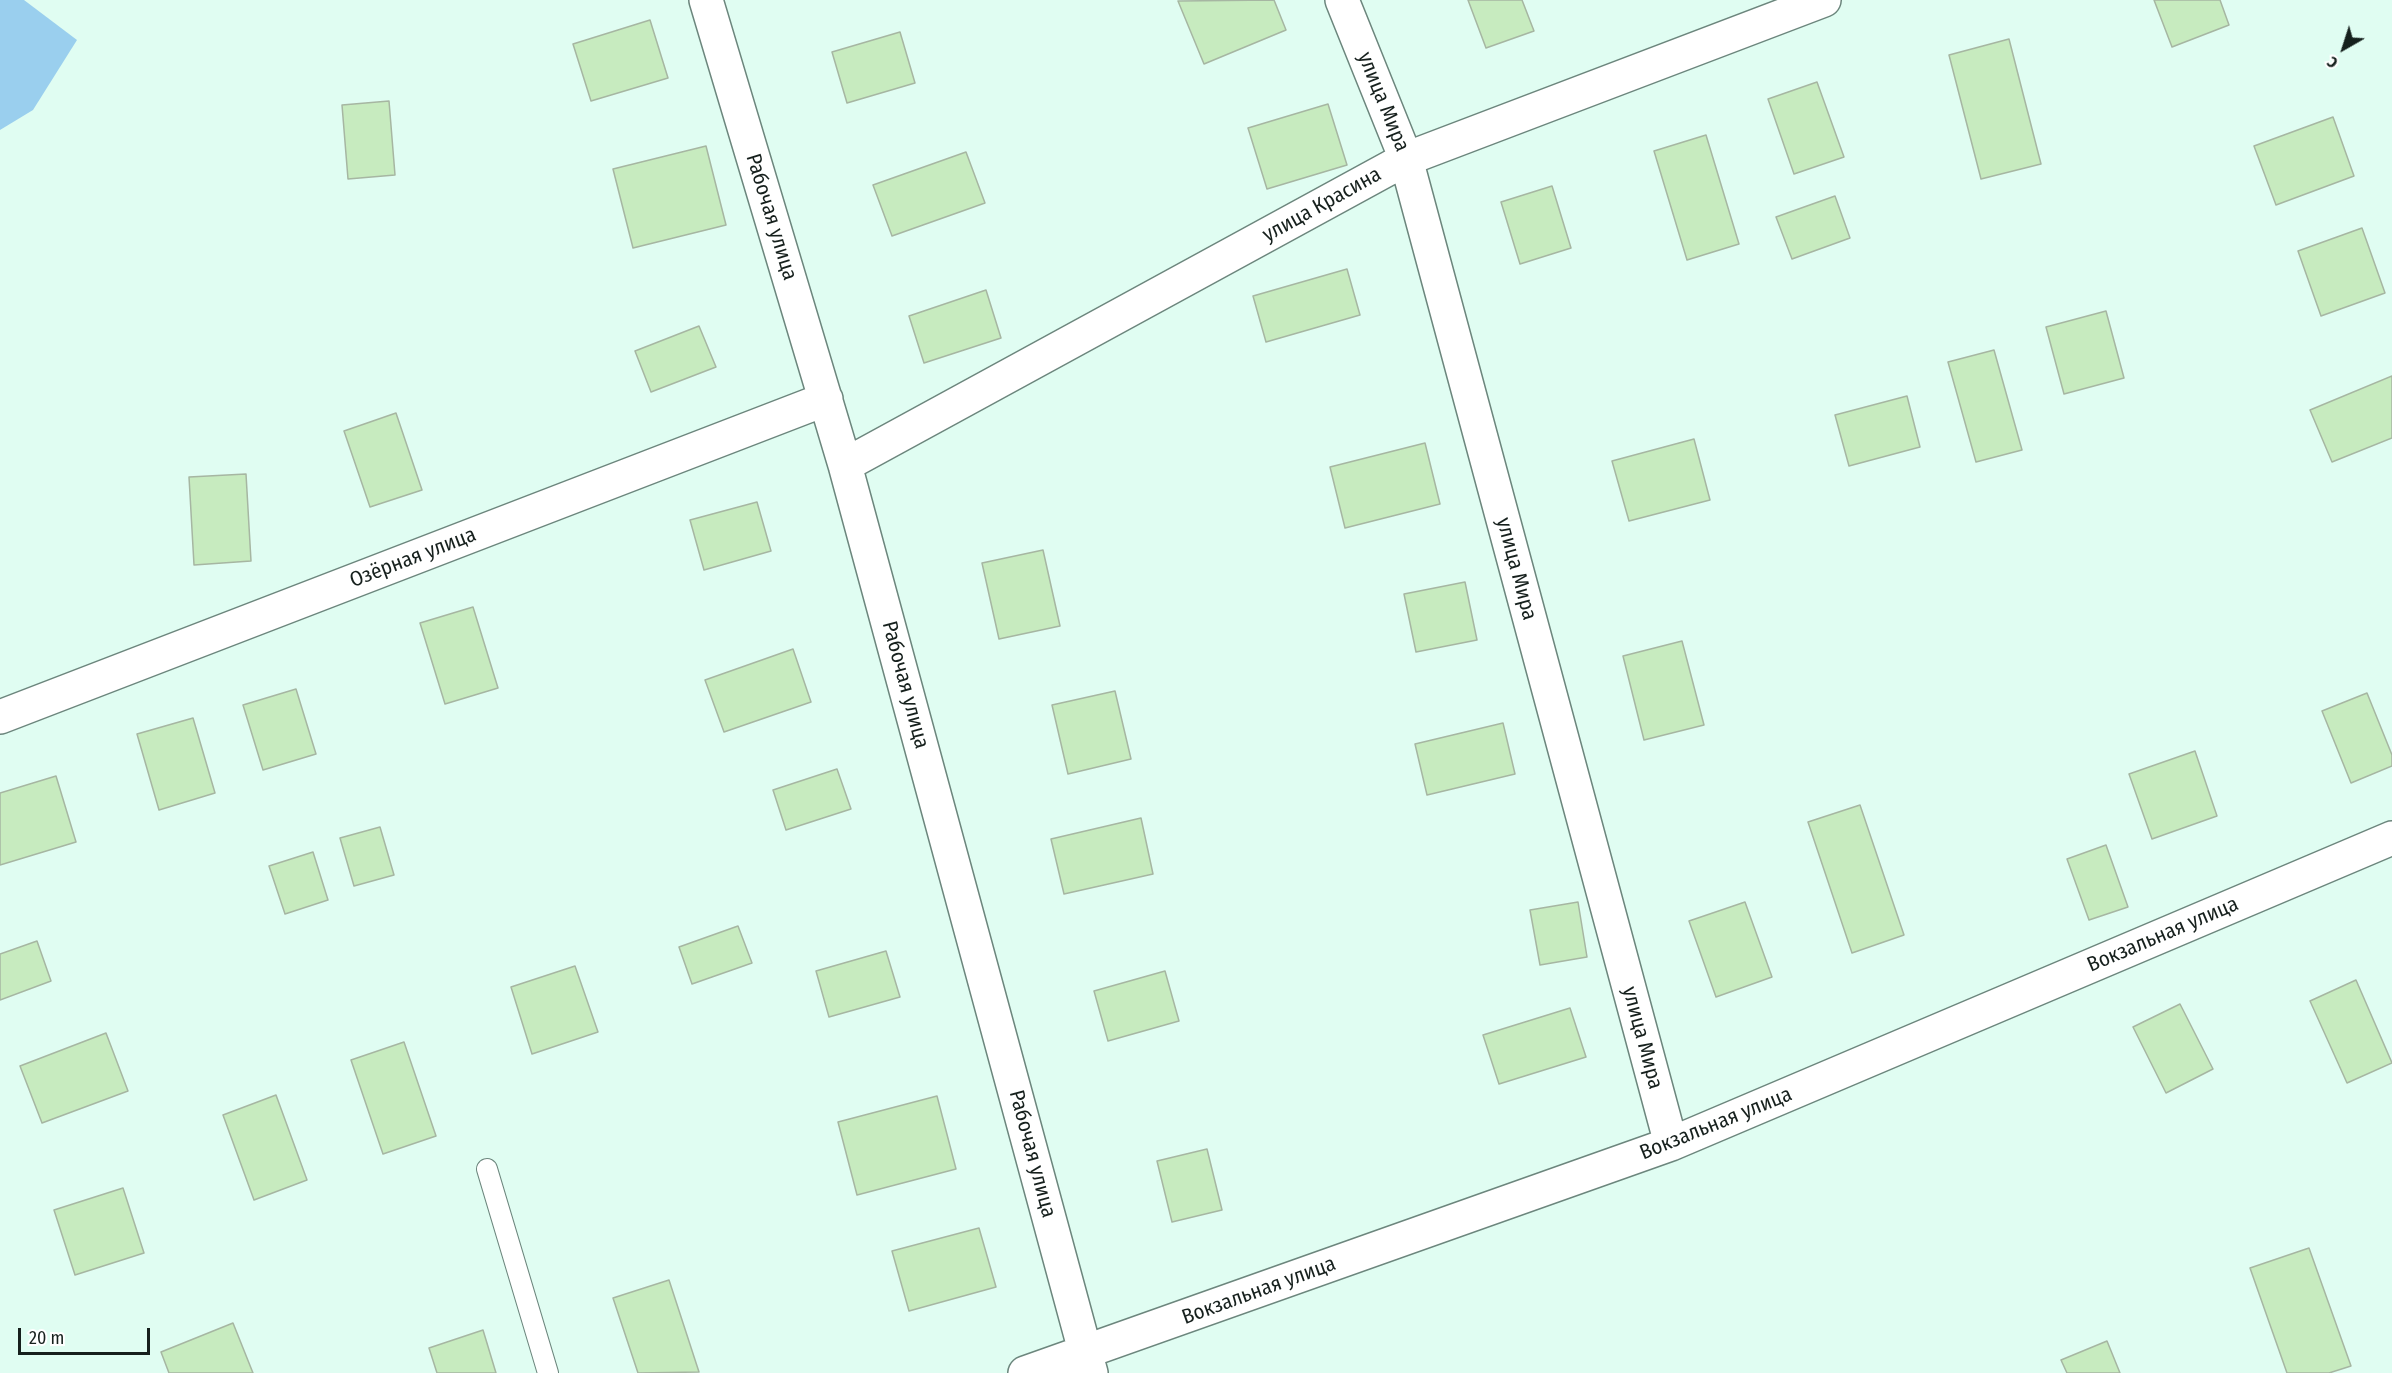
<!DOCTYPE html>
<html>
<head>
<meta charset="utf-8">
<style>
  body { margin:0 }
  #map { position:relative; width:2392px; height:1373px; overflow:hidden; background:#e0fdf2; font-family:"Fira Sans Condensed",sans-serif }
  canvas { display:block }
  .north { position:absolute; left:2314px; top:18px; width:60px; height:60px; -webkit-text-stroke:4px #fff; paint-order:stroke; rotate:219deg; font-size:16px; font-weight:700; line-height:24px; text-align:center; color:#16201d }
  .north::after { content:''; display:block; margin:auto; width:21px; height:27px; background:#16201d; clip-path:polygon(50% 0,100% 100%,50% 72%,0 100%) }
  .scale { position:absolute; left:18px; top:1328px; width:132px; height:27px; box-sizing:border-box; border:3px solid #16201d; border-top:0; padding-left:8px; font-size:18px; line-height:21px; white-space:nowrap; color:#16201d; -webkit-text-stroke:4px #fff; paint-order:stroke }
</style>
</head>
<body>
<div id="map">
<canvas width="2392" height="1373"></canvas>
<div class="north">С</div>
<div class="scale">20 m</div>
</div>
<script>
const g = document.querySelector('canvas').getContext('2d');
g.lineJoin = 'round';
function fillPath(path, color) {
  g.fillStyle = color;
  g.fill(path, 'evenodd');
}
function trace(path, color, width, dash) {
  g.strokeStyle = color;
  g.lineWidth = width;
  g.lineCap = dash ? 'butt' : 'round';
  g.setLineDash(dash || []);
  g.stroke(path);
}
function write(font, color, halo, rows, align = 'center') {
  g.font = font + ' "Fira Sans Condensed",sans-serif';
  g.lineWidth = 5;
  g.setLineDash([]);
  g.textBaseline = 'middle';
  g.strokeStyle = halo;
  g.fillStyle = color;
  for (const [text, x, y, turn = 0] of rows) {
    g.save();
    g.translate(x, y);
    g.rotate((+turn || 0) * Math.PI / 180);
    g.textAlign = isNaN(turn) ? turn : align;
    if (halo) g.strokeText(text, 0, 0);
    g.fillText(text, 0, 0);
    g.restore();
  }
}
fillPath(new Path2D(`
  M0,0H24L77,40L33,110L0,130Z`), '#9acfee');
const building = new Path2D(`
  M1274,0L1286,30L1204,64L1178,1Z
  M1468,0H1522L1534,31L1486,48Z
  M2154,0H2220L2229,25L2172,47Z
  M650,20L668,78L591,101L573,44Z
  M900,32L915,83L847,103L832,52Z
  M2009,39L2041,164L1981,179L1949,55Z
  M1817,82L1844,157L1794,174L1768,99Z
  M389,101L395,175L348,179L342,105Z
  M1328,104L1347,165L1267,189L1248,128Z
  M2333,117L2354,176L2276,205L2254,146Z
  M1706,135L1739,244L1687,260L1654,151Z
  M706,146L726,225L633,248L613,169Z
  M966,152L985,203L892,236L873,185Z
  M1552,186L1571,248L1520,264L1501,202Z
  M1835,196L1850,238L1792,259L1776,217Z
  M2362,228L2385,293L2321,316L2298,251Z
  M1347,269L1360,315L1266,342L1253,296Z
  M986,290L1001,338L924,363L909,316Z
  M2106,311L2124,378L2064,394L2046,327Z
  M699,326L716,367L651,392L635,351Z
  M1994,350L2022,450L1976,462L1948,362Z
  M2392,376V438L2332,462L2310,410Z
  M1907,396L1920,447L1849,466L1835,415Z
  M396,413L422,490L370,507L344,431Z
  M1694,439L1710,500L1629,521L1612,461Z
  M1425,443L1440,504L1345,528L1330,467Z
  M246,474L251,561L194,565L189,477Z
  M757,502L771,551L704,570L690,520Z
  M1043,550L1060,626L999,639L982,563Z
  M1465,582L1477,640L1416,652L1404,594Z
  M473,607L498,688L445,704L420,623Z
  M1682,641L1704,725L1644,740L1623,656Z
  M793,649L811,702L724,732L705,680Z
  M296,689L316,754L263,770L243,705Z
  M1115,691L1131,759L1068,774L1052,705Z
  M2367,693L2392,755V766L2351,783L2322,711Z
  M193,718L215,793L159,810L137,734Z
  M1503,723L1515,774L1427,795L1415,744Z
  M2195,751L2217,816L2152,839L2129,774Z
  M837,769L851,809L786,830L773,790Z
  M56,776L76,842L0,865V793Z
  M1860,805L1904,935L1852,953L1808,822Z
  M1141,818L1153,874L1064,894L1051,839Z
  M380,827L394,875L354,886L340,838Z
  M2106,845L2128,907L2089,920L2067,859Z
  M313,852L328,900L285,914L269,866Z
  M1578,902L1587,957L1540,965L1530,910Z
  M1745,902L1772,977L1716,997L1689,921Z
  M738,926L752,963L692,984L679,947Z
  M37,941L51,981L0,1000V954Z
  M886,951L900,997L829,1017L816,971Z
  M575,966L598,1032L532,1054L511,987Z
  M1165,971L1179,1021L1108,1041L1094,991Z
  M2356,980L2392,1063L2347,1083L2310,1001Z
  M2180,1004L2213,1069L2166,1093L2133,1027Z
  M1570,1008L1586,1057L1499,1084L1483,1035Z
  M106,1033L128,1091L42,1123L20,1066Z
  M404,1042L436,1136L383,1154L351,1060Z
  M276,1095L307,1180L254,1200L223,1115Z
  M937,1096L956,1169L857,1195L838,1122Z
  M1207,1149L1222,1210L1172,1222L1157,1161Z
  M123,1188L144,1253L75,1275L54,1210Z
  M979,1228L996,1287L909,1311L892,1251Z
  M2309,1248L2351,1366L2329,1373H2287L2250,1268Z
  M669,1280L699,1372L638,1373L613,1298Z
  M233,1323L253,1373H169L161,1352Z
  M483,1330L496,1373H437L429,1348Z
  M2107,1341L2120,1373H2067L2061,1360Z`);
fillPath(building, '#c7ebbf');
trace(building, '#a6b6a2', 1.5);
const service = new Path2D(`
  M487,1169L548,1373`);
const minor = new Path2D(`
  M706,0L845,465L1091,1373
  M1342,0L1406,159L1671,1144
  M845,465L1406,159L1824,0
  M0,717L826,399
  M1025,1373L1671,1144L2392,838`);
trace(service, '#6c867d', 22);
trace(minor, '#6c867d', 36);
trace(service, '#fff', 20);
trace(minor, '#fff', 33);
write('21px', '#16201d', '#fff', [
  ["улица Мира",1383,102,68],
  ["улица Красина",1322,205,-29],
  ["Рабочая улица",771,217,73],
  ["Озёрная улица",413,558,-21],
  ["улица Мира",1516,569,75],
  ["Рабочая улица",905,685,75],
  ["Вокзальная улица",2163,935,-23],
  ["улица Мира",1642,1038,75],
  ["Вокзальная улица",1716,1124,-22],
  ["Рабочая улица",1032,1154,75],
  ["Вокзальная улица",1259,1291,-20]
]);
</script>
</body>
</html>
